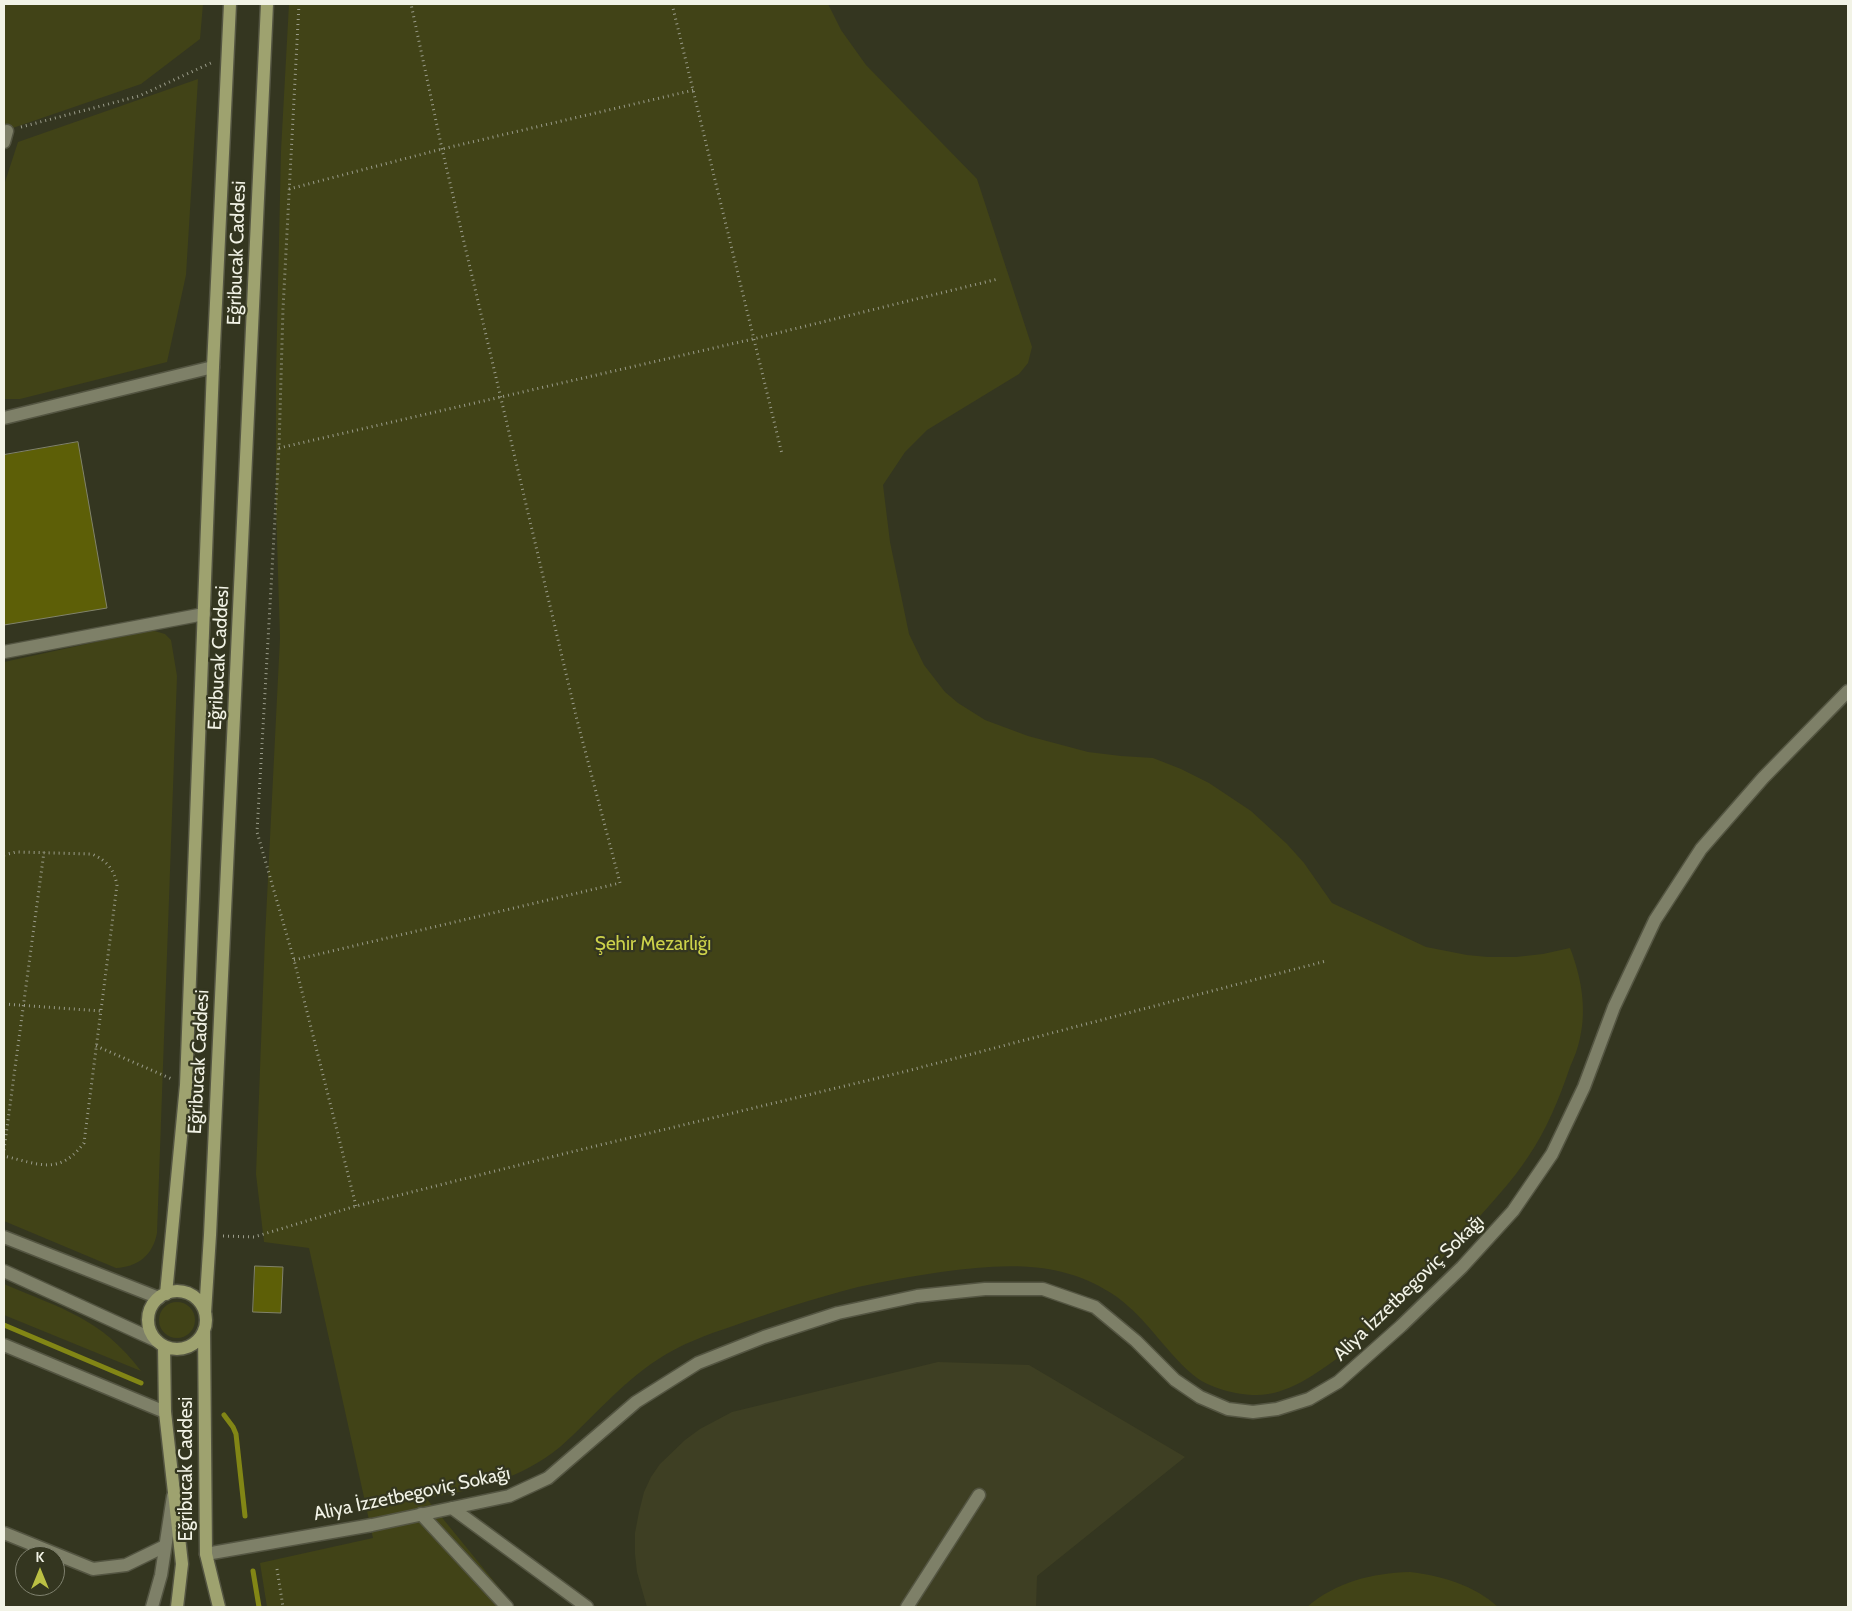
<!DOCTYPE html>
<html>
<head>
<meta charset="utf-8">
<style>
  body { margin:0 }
  #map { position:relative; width:1852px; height:1611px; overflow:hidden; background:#343620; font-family:Cabin,sans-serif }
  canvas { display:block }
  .frame { position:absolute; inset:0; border:5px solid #f2f3e6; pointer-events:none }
  .north { position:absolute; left:15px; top:1546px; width:50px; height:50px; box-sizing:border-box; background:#343620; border:1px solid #80826f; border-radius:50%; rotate:0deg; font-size:14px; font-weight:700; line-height:20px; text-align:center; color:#f2f3e6 }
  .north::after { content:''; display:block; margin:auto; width:18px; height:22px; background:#bbc044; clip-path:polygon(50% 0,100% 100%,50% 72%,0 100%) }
</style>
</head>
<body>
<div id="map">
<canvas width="1852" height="1611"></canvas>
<div class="frame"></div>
<div class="north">K</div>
</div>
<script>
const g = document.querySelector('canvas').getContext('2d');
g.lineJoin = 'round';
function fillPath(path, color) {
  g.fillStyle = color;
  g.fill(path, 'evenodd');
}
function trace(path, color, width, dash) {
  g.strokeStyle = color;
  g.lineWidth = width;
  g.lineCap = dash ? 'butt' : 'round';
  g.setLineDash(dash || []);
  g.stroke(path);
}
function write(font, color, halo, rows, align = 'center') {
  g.font = font + ' Cabin,sans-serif';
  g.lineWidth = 4.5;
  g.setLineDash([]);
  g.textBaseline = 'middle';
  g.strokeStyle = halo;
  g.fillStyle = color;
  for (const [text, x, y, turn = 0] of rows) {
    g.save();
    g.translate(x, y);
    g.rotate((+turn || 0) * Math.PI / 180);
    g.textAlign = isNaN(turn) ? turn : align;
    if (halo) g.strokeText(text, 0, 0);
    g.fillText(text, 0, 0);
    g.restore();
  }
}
fillPath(new Path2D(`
  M938,1362L1029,1365L1185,1457L1037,1576L1036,1607H647L637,1572L635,1554V1533L639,1512L644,1492L651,1477L660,1464L685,1440L700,1429L732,1412Z`), '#3e3f23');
fillPath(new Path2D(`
  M4,4H203L200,39L141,84L4,131Z
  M289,4H828L841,30L866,65L977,179L1032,347L1028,363L1019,374L927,430L905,452L883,485L890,542L909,634L924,665L945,692L958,703L985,720L1028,736L1088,752L1121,756L1153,758L1181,769L1209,783L1251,811L1287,844L1304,863L1332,903L1426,947L1467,955L1488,957H1516L1543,954L1570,948C1581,976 1587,1008 1580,1038C1578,1048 1574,1058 1570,1067C1559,1099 1547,1129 1528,1157C1513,1180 1493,1201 1475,1222C1450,1251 1423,1278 1396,1305C1378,1323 1359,1342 1339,1357C1316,1374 1287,1395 1257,1395C1236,1395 1208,1388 1192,1374C1163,1349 1144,1314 1111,1293C1059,1259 1000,1264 941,1272C913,1276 885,1281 858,1287C815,1298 775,1311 733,1326C706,1335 681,1344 657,1360C620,1384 593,1418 560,1447C523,1478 473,1491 426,1498L515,1607H267L260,1563L373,1538L309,1248L264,1242L256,1174L265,938L280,638L276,507V376L281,151Z
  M198,79L186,275L167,362L20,399H4V185L18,142Z
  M151,630L165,634L171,640L177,676L157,1233C153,1255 138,1267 116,1268L4,1221V662Z
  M4,1284C62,1309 101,1318 141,1371L4,1315Z
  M159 1320a18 18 0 1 1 36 0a18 18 0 1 1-36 0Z
  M1410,1572C1442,1576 1474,1585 1498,1607H1307C1336,1582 1372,1573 1410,1572Z`), '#414317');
trace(new Path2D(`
  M4,1325L141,1383
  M224,1415L233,1427L236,1434L245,1516
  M253,1571L259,1607`), '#828615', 5);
const building = new Path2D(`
  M78,442L107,608L4,625V455Z
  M255,1266L283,1267L281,1313L253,1312Z`);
fillPath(building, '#5d5f07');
trace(building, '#81836b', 1);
const minor = new Path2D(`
  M4,142L7,131
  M4,418L213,367
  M4,652L204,614
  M4,1345L165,1412
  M452,1508L587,1607
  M421,1514L507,1607
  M4,1533L93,1569L126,1565L165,1546
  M206,1554L372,1525L509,1496L548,1478L636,1402L698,1363L764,1337L838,1313L917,1296L985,1289H1043L1095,1307L1136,1341L1175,1380L1200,1397L1228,1409L1253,1412L1277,1409L1309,1399L1338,1382L1401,1326L1462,1267L1513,1211L1552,1154L1584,1087L1614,1007L1655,920L1701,849L1763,778L1848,691
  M907,1607L979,1495`);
const tertiary = new Path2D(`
  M152,1607L161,1575L173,1496`);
const secondary = new Path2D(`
  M4,1237L159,1298
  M4,1271L157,1341`);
const primary = new Path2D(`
  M148 1320a29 29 0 1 1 58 0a29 29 0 1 1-58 0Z
  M166,1294L186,1085L213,367L230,4
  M205,1313L210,1235L267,4
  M204,1330L206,1554L219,1607
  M164,1346L165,1412L182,1564L177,1607`);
trace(minor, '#545542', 15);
trace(tertiary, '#545542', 15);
trace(secondary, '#545542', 15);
trace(primary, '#545542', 15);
trace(new Path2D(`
  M299,4L283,309L279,448L257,832L294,960L356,1206
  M672,4L782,454
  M21,127L139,96L213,62
  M289,189L442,149L694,90
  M279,448L753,339L998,279
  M4,855L16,852L92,854C107,861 114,869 117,885L84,1143C59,1176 39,1164 4,1156
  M294,960L620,883L577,720L442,149L411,4
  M4,1004L101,1011
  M96,1046L172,1079
  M4,1150L44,852
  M223,1236L254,1237L356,1206L571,1152L907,1071L1326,961
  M277,1569L283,1607`), '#9a9c8a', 3, [1, 4]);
trace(minor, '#7e8068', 12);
trace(tertiary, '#7e8068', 12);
trace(secondary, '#7e8068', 12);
trace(primary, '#9ea26f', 12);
write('19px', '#f2f3e6', '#343620', [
  ["Eğribucak Caddesi",237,253,-88],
  ["Eğribucak Caddesi",219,658,-87],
  ["Eğribucak Caddesi",199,1062,-87],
  ["Aliya İzzetbegoviç Sokağı",1409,1288,-44],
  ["Eğribucak Caddesi",186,1469,-90],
  ["Aliya İzzetbegoviç Sokağı",412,1494,-12]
]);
write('19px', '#cdd24a', '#343620', [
  ["Şehir Mezarlığı",653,944]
]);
</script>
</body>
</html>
